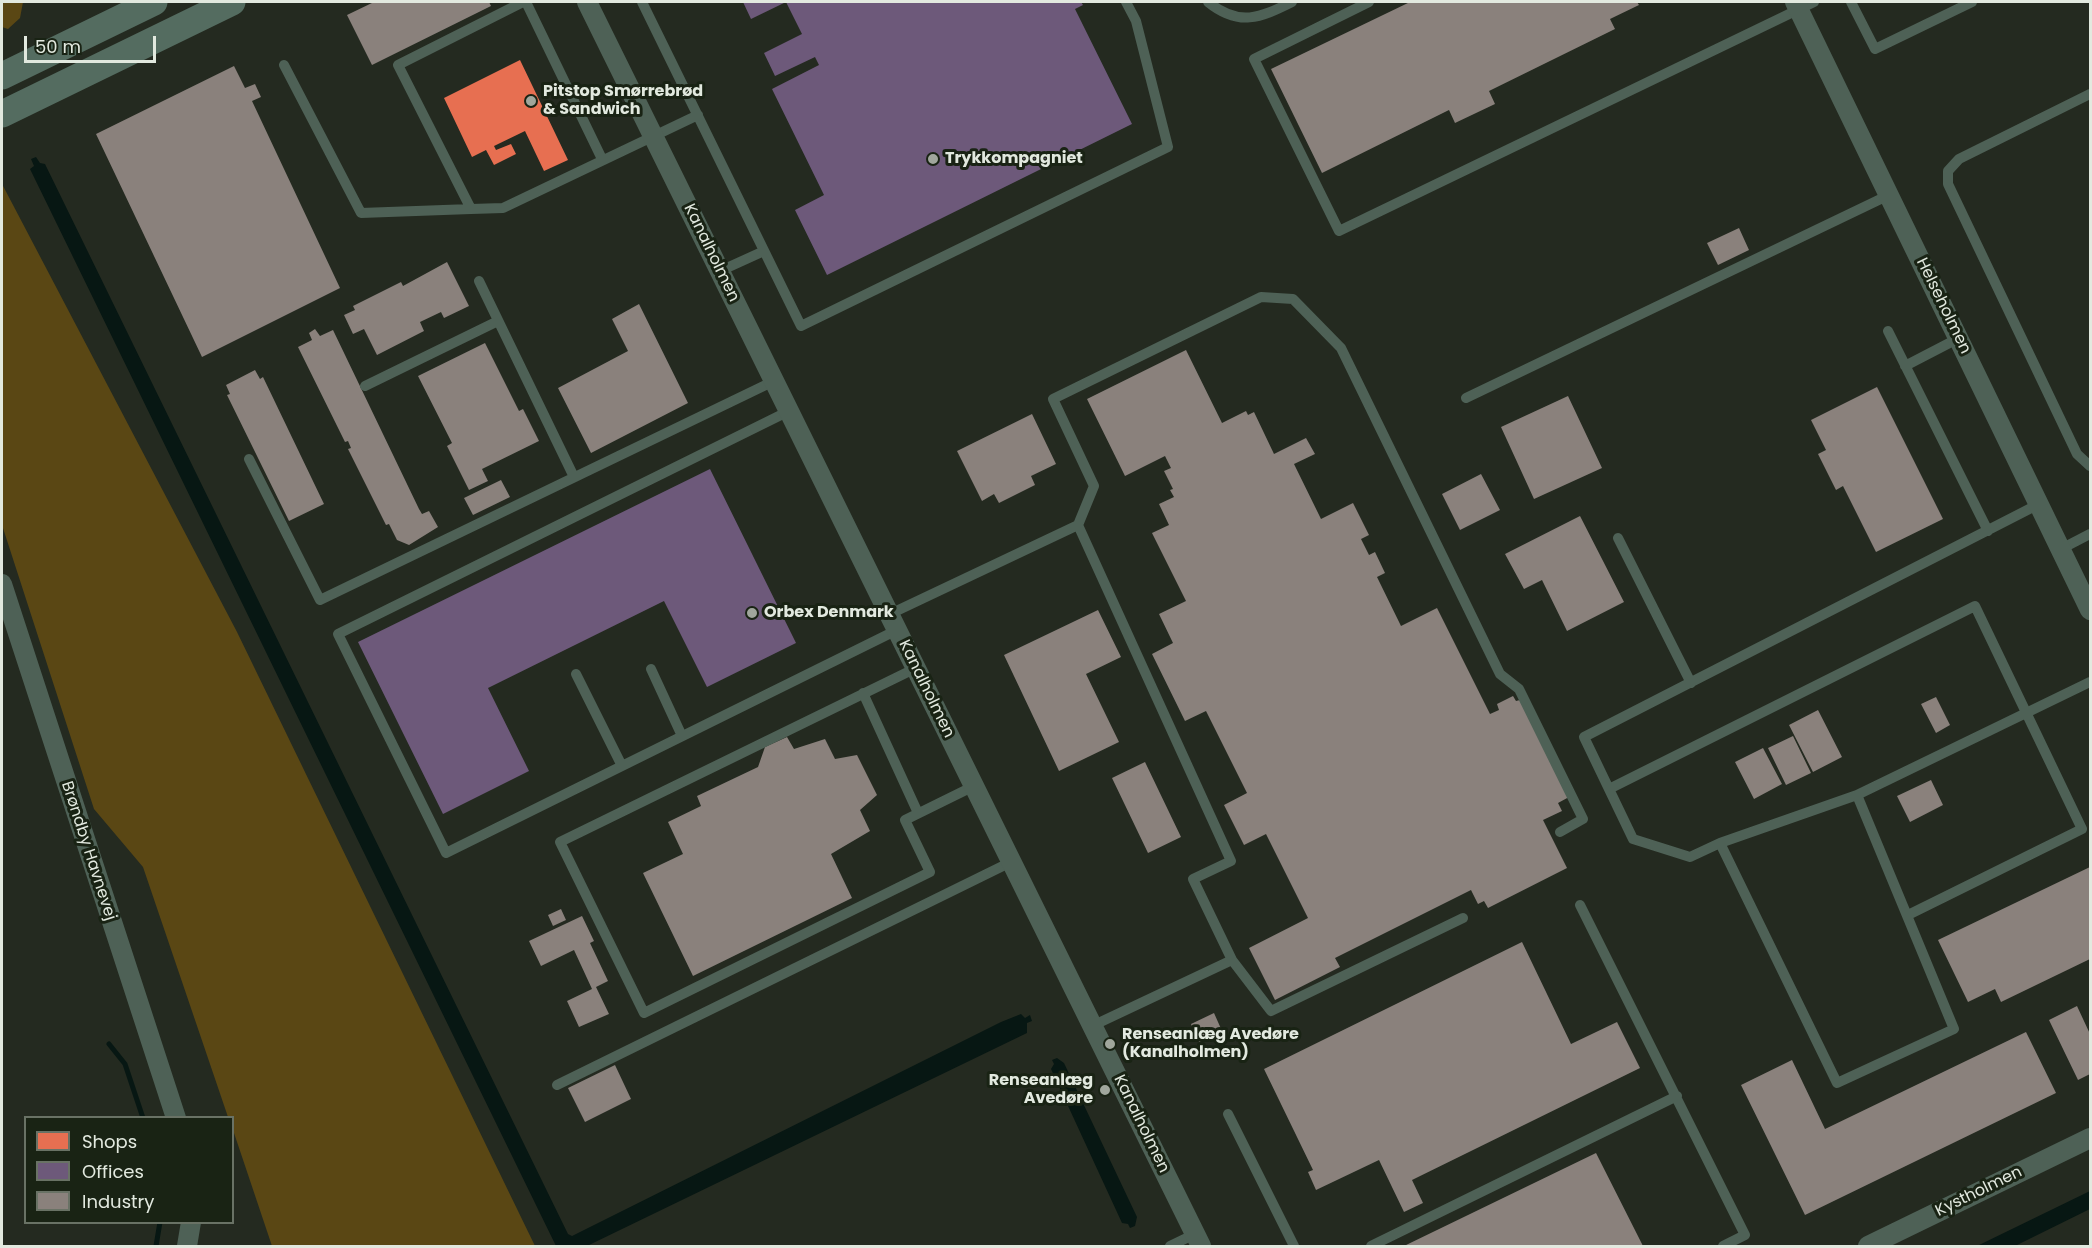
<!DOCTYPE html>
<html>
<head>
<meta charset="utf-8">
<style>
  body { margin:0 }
  #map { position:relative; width:2092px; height:1248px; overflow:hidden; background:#242a20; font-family:Poppins,sans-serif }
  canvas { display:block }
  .frame { position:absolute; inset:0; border:3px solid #e2e9df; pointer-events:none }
  .legend { position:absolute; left:24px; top:1116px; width:210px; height:108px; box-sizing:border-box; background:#192314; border:2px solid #697265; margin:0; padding:8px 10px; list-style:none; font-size:18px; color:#e2e9df }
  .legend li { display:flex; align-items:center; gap:12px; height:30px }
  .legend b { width:30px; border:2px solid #697265 }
  .scale { position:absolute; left:24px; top:36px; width:132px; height:27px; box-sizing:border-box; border:3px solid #e2e9df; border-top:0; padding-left:8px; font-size:18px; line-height:21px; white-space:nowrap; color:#e2e9df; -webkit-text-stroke:4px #192314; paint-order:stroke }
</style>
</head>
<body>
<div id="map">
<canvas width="2092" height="1248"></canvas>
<div class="frame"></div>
<ul class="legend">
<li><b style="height:16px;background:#e76f51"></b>Shops</li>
<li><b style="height:16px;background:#6d597a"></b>Offices</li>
<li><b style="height:16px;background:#8a817c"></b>Industry</li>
</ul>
<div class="scale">50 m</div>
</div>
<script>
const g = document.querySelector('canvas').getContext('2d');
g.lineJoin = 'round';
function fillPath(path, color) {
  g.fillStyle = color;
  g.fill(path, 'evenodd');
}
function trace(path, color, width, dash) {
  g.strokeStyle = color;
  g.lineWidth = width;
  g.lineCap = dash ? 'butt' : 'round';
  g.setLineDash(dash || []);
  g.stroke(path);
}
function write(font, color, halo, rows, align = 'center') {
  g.font = font + ' Poppins,sans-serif';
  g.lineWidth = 6;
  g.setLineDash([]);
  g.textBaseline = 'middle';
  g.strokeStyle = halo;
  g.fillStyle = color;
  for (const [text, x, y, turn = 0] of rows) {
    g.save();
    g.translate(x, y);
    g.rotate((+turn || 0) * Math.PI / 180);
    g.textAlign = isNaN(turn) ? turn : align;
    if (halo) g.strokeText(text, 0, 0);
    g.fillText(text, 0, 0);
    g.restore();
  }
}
fillPath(new Path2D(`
  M2,2H23L20,18L8,29L2,27Z
  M2,184L237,632L535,1246H272L233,1130L232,1118L228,1117L143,867L94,809L2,525Z`), '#5a4714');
fillPath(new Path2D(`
  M36,157L40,163L45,164L568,1234L572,1236L1001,1022L1021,1014L1025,1018L1030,1015L1032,1021L1027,1023V1033L587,1246H556L30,169L34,166L31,159Z
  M1057,1058L1064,1063L1137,1217L1135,1226L1130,1228L1128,1224L1122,1223L1051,1069L1054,1064L1052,1060Z
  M2090,1191V1209L2015,1246H1977Z`), '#071713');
fillPath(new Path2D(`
  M520,60L568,160L544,171L525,131L494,146L496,150L511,144L516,154L494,165L486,150L472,157L444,98Z`), '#e76f51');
fillPath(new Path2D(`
  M743,2H786L751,19Z
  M786,2H1081L1083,5L1075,9L1132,124L827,275L795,210L824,195L772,89L819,65L815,57L775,76L764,53L802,34Z
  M710,469L796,643L707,687L664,601L488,688L529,771L443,814L358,642Z`), '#6d597a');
fillPath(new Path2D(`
  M374,2H489L491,6L372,65L347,15Z
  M1410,2H1637L1639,5L1610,19L1615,29L1489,91L1495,104L1455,123L1449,110L1322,173L1271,69Z
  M234,66L245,88L255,84L261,97L252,101L340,288L202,357L96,134Z
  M1739,228L1749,250L1718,265L1707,243Z
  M447,262L469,306L444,318L441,312L420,322L424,331L377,355L364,329L353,334L344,315L355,310L353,306L401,282L403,286Z
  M639,304L688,403L591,453L558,388L628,351L612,319Z
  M315,329L320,336L333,330L419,509L422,514L429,511L438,527L409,545L397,540L389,524L386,525L348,449L351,448L348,441L345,442L298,347L312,340L309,333Z
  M485,343L519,411L523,409L539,441L482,469L488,481L469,490L447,446L452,443L418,376Z
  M1186,350L1222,423L1246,411L1248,415L1254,412L1274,454L1306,438L1315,454L1294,464L1321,519L1353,503L1369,535L1361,539L1369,555L1375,552L1385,573L1377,577L1401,626L1437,608L1490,714L1499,710L1497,704L1513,696L1516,701L1520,700L1569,797L1558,803L1562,811L1543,820L1567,868L1488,908L1484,901L1478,904L1471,890L1335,958L1340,967L1275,1000L1249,948L1308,918L1266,834L1244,845L1224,805L1247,793L1206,711L1185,721L1152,654L1173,643L1159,614L1186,601L1152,533L1169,525L1159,504L1174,497L1170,490L1173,489L1164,471L1171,468L1165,456L1125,476L1087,399Z
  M255,370L260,379L263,377L324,504L289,521L227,395L230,394L226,385Z
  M1877,387L1943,519L1876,552L1843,486L1836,490L1818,454L1826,450L1811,420Z
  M1568,396L1602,468L1534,499L1501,427Z
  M1032,414L1056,464L1031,476L1035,485L999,503L994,494L982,501L957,451Z
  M1481,474L1500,510L1460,530L1442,494Z
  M501,480L510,497L473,515L464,498Z
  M1580,516L1624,602L1567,631L1542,580L1524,589L1505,554Z
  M1098,610L1121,657L1086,674L1119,742L1059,771L1004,655Z
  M1936,697L1950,725L1936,733L1921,704Z
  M1818,710L1842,757L1813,772L1789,725Z
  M1793,736L1811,773L1786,785L1768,748Z
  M787,737L794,749L825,739L835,759L857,755L877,795L860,810L870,831L831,854L852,898L693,976L643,873L683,854L668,822L701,806L697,796L758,767L765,747Z
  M1763,748L1782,784L1754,799L1735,762Z
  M1145,762L1181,837L1148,853L1112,778Z
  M1931,780L1943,805L1910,822L1897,796Z
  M2090,867V959L2001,1002L1995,989L1968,1002L1938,940Z
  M561,909L566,920L553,926L548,915Z
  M582,916L594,941L590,943L608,981L596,987L609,1014L579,1027L567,1001L592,989L574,950L541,966L529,941Z
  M1522,942L1571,1044L1617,1022L1640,1068L1412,1180L1423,1203L1404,1212L1379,1160L1316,1190L1308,1172L1313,1170L1264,1069Z
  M2077,1006L2090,1034V1074L2078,1080L2049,1020Z
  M1214,1013L1222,1031L1199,1042L1191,1024Z
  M2026,1032L2056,1093L1805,1215L1741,1085L1792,1060L1825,1129Z
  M615,1065L631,1099L585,1122L568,1088Z
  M1596,1153L1643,1246H1404Z`), '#8a817c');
trace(new Path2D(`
  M109,1044L125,1064L143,1118
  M156,1246L160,1222`), '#071713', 5);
trace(new Path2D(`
  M526,2L602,159
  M642,2L801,326L1168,147L1136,21L1126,2
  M1208,2C1239,27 1260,18 1292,2
  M1369,2L1254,59L1339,231L1814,2
  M1851,2L1875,49L1972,2
  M284,65L361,213L471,209L398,65L523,2
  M2090,94L1959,159L1948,171V184L2077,454L2090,466
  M471,209L503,208L698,115
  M720,271L764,251
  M479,281L574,477
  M1888,331L1988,531
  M1905,366L1959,338
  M365,386L498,321
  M1466,398L1889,195
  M789,411L338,634L446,853L897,630
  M249,459L320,600L774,381
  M1078,525L1094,486L1053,399L1261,297L1293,299L1341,348L1500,674L1519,689L1583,819L1560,832
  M1618,538L1691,683
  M2061,549L2090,534
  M890,614L1078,525L1231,861L1193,879L1232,960L1092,1026
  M916,668L560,842L644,1013L930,872L905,820L974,786
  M651,669L682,736
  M576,674L622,766
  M863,693L918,813
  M1609,789L1975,606L2082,829L1908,915
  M1857,795L2090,682
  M1720,843L1837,1083L1954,1029L1857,795L1720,843L1690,857L1633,839L1584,737L2039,504
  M1580,905L1745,1235L1723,1246
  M1232,960L1271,1011L1463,918
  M557,1085L1011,862
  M1228,1114L1294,1246
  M1170,1246L1195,1234
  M1371,1246L1677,1096`), '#4e6156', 10);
trace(new Path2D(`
  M587,2L1201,1246
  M1795,2L2090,610
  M2,584L176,1118
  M187,1246L191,1222
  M1868,1246L2090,1138`), '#4e6156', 20);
trace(new Path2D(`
  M2,76L154,2
  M2,114L232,2`), '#546c60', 27);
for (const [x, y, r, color] of [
  [531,101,6,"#a0a69c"],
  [933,159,6,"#a0a69c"],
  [752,613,6,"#a0a69c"],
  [1110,1044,6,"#a0a69c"],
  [1105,1090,6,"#a0a69c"]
]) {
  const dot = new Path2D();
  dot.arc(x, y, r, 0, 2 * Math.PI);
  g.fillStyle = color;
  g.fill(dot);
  trace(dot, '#192314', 2);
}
write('bold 16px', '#e2e9df', '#192314', [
  ["Pitstop Smørrebrød",543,92],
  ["& Sandwich",543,110],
  ["Trykkompagniet",945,159],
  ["Orbex Denmark",764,613],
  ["Renseanlæg Avedøre",1122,1035],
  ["(Kanalholmen)",1122,1053],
  ["Renseanlæg",1093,1081,"right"],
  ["Avedøre",1093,1099,"right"]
], 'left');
write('16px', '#e2e9df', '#192314', [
  ["Kanalholmen",711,253,64],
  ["Helseholmen",1943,306,64],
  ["Kanalholmen",926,689,64],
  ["Brøndby Havnevej",88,851,72],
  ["Kanalholmen",1141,1124,64],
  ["Kystholmen",1979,1192,-26]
]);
</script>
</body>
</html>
